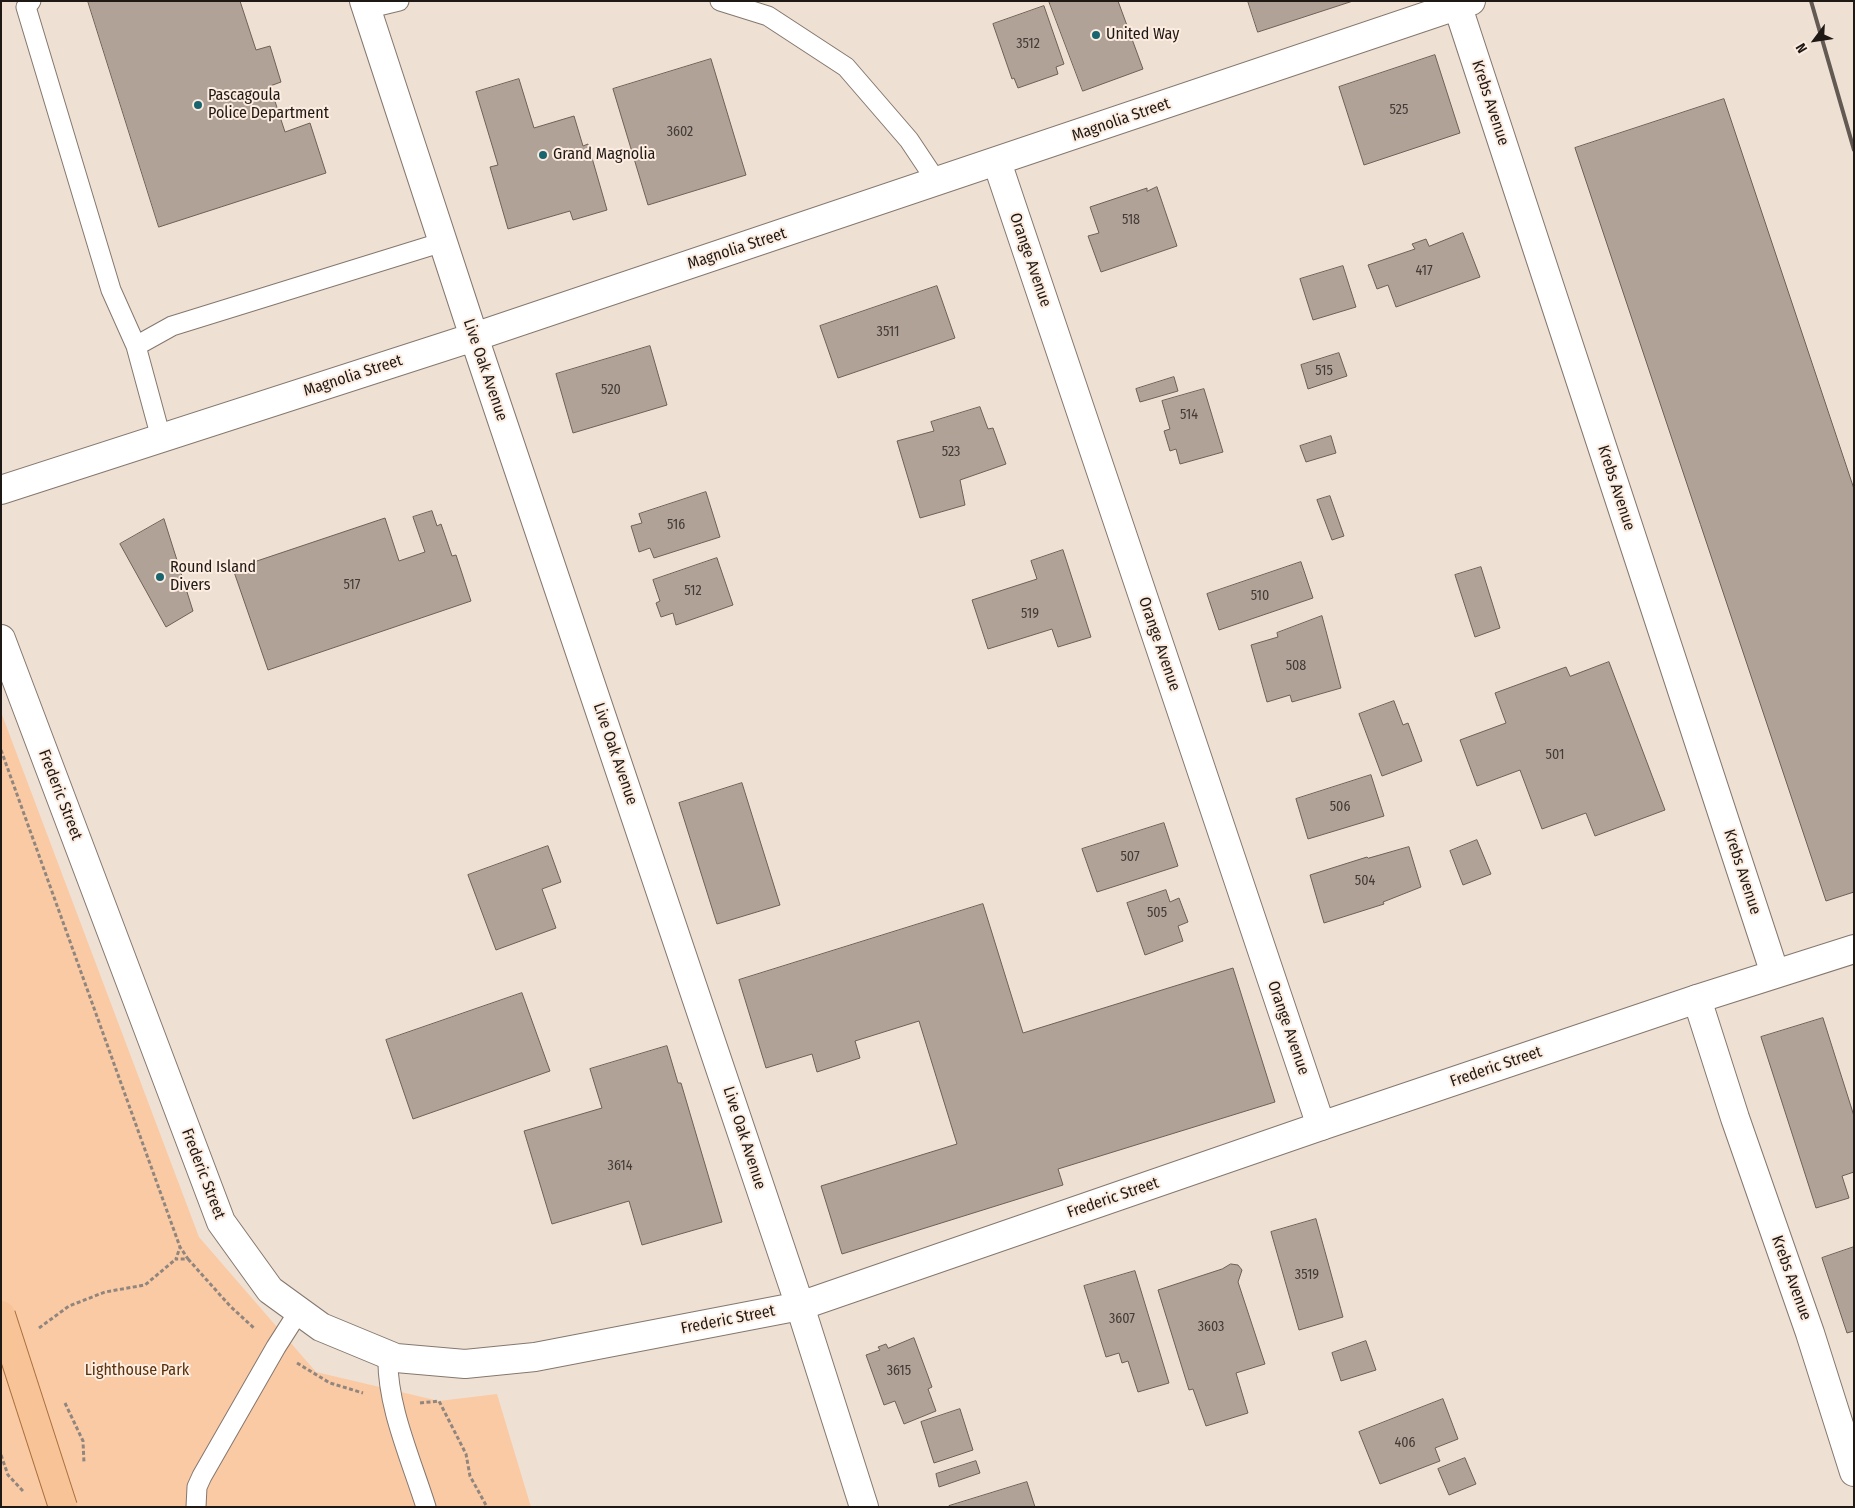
<!DOCTYPE html>
<html>
<head>
<meta charset="utf-8">
<style>
  body { margin:0 }
  #map { position:relative; width:1855px; height:1508px; overflow:hidden; background:#efe0d4; font-family:"Fira Sans Condensed",sans-serif }
  canvas { display:block }
  .frame { position:absolute; inset:0; border:2px solid #1f1915; pointer-events:none }
  .north { position:absolute; left:1790px; top:15px; width:50px; height:50px; -webkit-text-stroke:4px #fdede1; paint-order:stroke; rotate:239deg; font-size:14px; font-weight:700; line-height:20px; text-align:center; color:#1f1915 }
  .north::after { content:''; display:block; margin:auto; width:18px; height:22px; background:#1f1915; clip-path:polygon(50% 0,100% 100%,50% 72%,0 100%) }
</style>
</head>
<body>
<div id="map">
<canvas width="1855" height="1508"></canvas>
<div class="frame"></div>
<div class="north">N</div>
</div>
<script>
const g = document.querySelector('canvas').getContext('2d');
g.lineJoin = 'round';
function fillPath(path, color) {
  g.fillStyle = color;
  g.fill(path, 'evenodd');
}
function trace(path, color, width, dash) {
  g.strokeStyle = color;
  g.lineWidth = width;
  g.lineCap = dash ? 'butt' : 'round';
  g.setLineDash(dash || []);
  g.stroke(path);
}
function write(font, color, halo, rows, align = 'center') {
  g.font = font + ' "Fira Sans Condensed",sans-serif';
  g.lineWidth = 4;
  g.setLineDash([]);
  g.textBaseline = 'middle';
  g.strokeStyle = halo;
  g.fillStyle = color;
  for (const [text, x, y, turn = 0] of rows) {
    g.save();
    g.translate(x, y);
    g.rotate((+turn || 0) * Math.PI / 180);
    g.textAlign = isNaN(turn) ? turn : align;
    if (halo) g.strokeText(text, 0, 0);
    g.fillText(text, 0, 0);
    g.restore();
  }
}
fillPath(new Path2D(`
  M1,712L199,1237L316,1372L439,1401L497,1394L531,1507H1Z`), '#facaa5');
const building = new Path2D(`
  M88,1H240L256,50L270,46L281,82L270,86L285,132L310,123L326,173L159,227Z
  M1049,1H1118L1143,69L1083,91Z
  M1248,1H1353L1258,32Z
  M1044,6L1064,64L1056,67L1058,74L1018,88L1014,78L1012,79L993,24Z
  M1435,55L1460,133L1364,165L1339,87Z
  M711,59L746,175L648,205L613,89Z
  M519,79L534,128L574,116L583,146L588,144L607,210L573,220L570,211L508,229L490,167L498,165L476,92Z
  M1724,99L1854,489V892L1826,901L1575,148Z
  M1157,187L1177,246L1101,272L1088,236L1099,233L1090,207L1147,188V191Z
  M1463,233L1480,277L1396,307L1388,285L1377,289L1368,265L1415,249L1412,244L1426,239L1429,246Z
  M1343,266L1356,307L1313,320L1300,279Z
  M937,286L955,338L838,378L820,326Z
  M650,346L667,405L573,433L556,374Z
  M1339,353L1347,376L1308,389L1301,365Z
  M1174,377L1178,391L1140,402L1136,389Z
  M1204,389L1223,452L1180,464L1176,449L1170,451L1164,431L1170,429L1162,401Z
  M980,407L988,429L993,428L1006,464L960,480L965,505L920,518L897,441L934,431L931,422Z
  M1331,436L1336,453L1306,462L1300,446Z
  M706,492L720,537L654,558L650,548L639,552L631,526L642,523L639,514Z
  M1330,496L1344,536L1332,540L1317,500Z
  M432,511L437,526L441,524L452,556L456,555L471,601L268,670L233,569L385,518L399,561L425,552L413,517Z
  M164,519L193,611L166,627L120,544Z
  M1063,550L1091,637L1058,647L1052,629L988,649L972,600L1037,579L1031,561Z
  M717,558L733,605L676,625L673,613L661,617L656,603L660,601L653,580Z
  M1301,562L1313,598L1219,630L1207,594Z
  M1481,567L1500,628L1475,637L1455,575Z
  M1322,616L1341,688L1292,702L1290,695L1267,702L1251,645L1278,637L1277,633Z
  M1609,662L1665,810L1595,836L1586,813L1542,829L1520,770L1477,786L1460,740L1506,723L1495,693L1566,667L1570,676Z
  M1394,701L1403,725L1408,723L1422,761L1382,776L1359,714Z
  M1371,775L1384,816L1308,839L1296,799Z
  M742,783L780,905L717,924L679,803Z
  M1164,823L1178,866L1097,892L1082,849Z
  M1477,840L1491,874L1463,885L1450,851Z
  M548,846L561,882L542,889L556,928L496,950L468,875Z
  M1409,847L1421,887L1383,902L1384,904L1324,923L1310,875L1367,857L1368,858Z
  M1166,890L1170,902L1179,898L1188,922L1178,926L1183,941L1145,955L1127,903Z
  M983,904L1023,1033L1233,968L1275,1102L1058,1169L1063,1185L842,1254L821,1186L957,1144L919,1021L855,1041L860,1058L817,1072L812,1054L766,1068L739,980Z
  M522,993L550,1071L413,1119L386,1040Z
  M1823,1018L1854,1116V1172L1842,1176L1849,1198L1816,1208L1761,1037Z
  M667,1046L678,1083H681L722,1222L642,1245L629,1201L552,1224L524,1131L602,1108L590,1069Z
  M1316,1219L1343,1317L1299,1330L1271,1232Z
  M1854,1247V1331L1847,1333L1822,1258Z
  M1231,1264L1238,1265L1242,1270L1238,1282L1265,1364L1236,1373L1248,1413L1206,1426L1193,1389L1189,1390L1158,1290L1222,1269Z
  M1135,1271L1169,1383L1138,1392L1128,1361L1122,1363L1119,1353L1106,1357L1084,1286Z
  M914,1338L932,1387L928,1389L936,1411L904,1424L895,1401L884,1405L866,1355L880,1350L878,1347L886,1344L888,1348Z
  M1366,1341L1376,1370L1341,1381L1332,1353Z
  M1443,1399L1458,1439L1435,1448L1440,1461L1380,1484L1359,1432Z
  M960,1409L973,1450L934,1463L921,1422Z
  M1465,1458L1476,1484L1449,1495L1438,1469Z
  M976,1461L980,1473L939,1487L936,1474Z
  M1027,1482L1035,1507H949V1506Z`);
fillPath(building, '#b0a297');
trace(building, '#6e6056', 1);
const service = new Path2D(`
  M31,1L26,7L111,290L136,346
  M720,1L768,16L846,67L909,140L937,182
  M366,9L399,1
  M161,438L136,346L172,326L443,242
  M388,1355C386,1404 411,1459 426,1507
  M196,1507L197,1487L202,1476L276,1347L299,1311`);
const minor = new Path2D(`
  M997,162L1321,1126
  M1697,999L1735,1118L1810,1333L1854,1472
  M800,1306L864,1507`);
const tertiary = new Path2D(`
  M364,1L474,337L800,1306
  M1456,1L1775,974
  M1,490L474,337L1471,1
  M1,639L221,1222L270,1290L321,1327L396,1358L465,1364L535,1357L800,1306L1321,1126L1697,999L1854,949`);
trace(service, '#85776d', 21);
trace(minor, '#85776d', 30);
trace(tertiary, '#85776d', 30);
trace(new Path2D(`
  M1,750L180,1247L188,1259H176L180,1247
  M188,1259L230,1306L255,1329
  M39,1328L69,1306L105,1292L145,1285L176,1259
  M297,1363L330,1383L363,1393
  M65,1403L83,1441L84,1463
  M420,1403L439,1401L466,1454L470,1476L487,1507
  M1,1455L8,1475L23,1491`), '#91867e', 3, [4, 2.5]);
trace(service, '#fff', 19);
trace(minor, '#fff', 28);
trace(tertiary, '#fff', 28);
trace(new Path2D(`
  M1811,1L1854,150`), '#625a53', 4);
const primaryBridge = new Path2D(`
  M1,1315L63,1507`);
trace(primaryBridge, '#a96f3d', 30, []);
trace(primaryBridge, '#f8c497', 28);
for (const [x, y, r, color] of [
  [1096,35,5,"#19656f"],
  [198,105,5,"#19656f"],
  [543,155,5,"#19656f"],
  [160,577,5,"#19656f"]
]) {
  const dot = new Path2D();
  dot.arc(x, y, r, 0, 2 * Math.PI);
  g.fillStyle = color;
  g.fill(dot);
  trace(dot, '#fdede1', 2);
}
write('14px', '#433b36', null, [
  ["3512",1028,44],
  ["525",1399,110],
  ["3602",680,132],
  ["518",1131,220],
  ["417",1424,271],
  ["3511",888,332],
  ["515",1324,371],
  ["520",611,390],
  ["514",1189,415],
  ["523",951,452],
  ["516",676,525],
  ["517",352,585],
  ["512",693,591],
  ["510",1260,596],
  ["519",1030,614],
  ["508",1296,666],
  ["501",1555,755],
  ["506",1340,807],
  ["507",1130,857],
  ["504",1365,881],
  ["505",1157,913],
  ["3614",620,1166],
  ["3519",1307,1275],
  ["3607",1122,1319],
  ["3603",1211,1327],
  ["3615",899,1371],
  ["406",1405,1443]
]);
write('16px', '#1f1915', '#fdede1', [
  ["United Way",1106,35],
  ["Pascagoula",208,96],
  ["Police Department",208,114],
  ["Grand Magnolia",553,155],
  ["Round Island",170,568],
  ["Divers",170,586]
], 'left');
write('16px', '#1f1915', '#fdede1', [
  ["Krebs Avenue",1490,103,72],
  ["Magnolia Street",1121,120,-19],
  ["Magnolia Street",737,249,-18],
  ["Orange Avenue",1030,260,71],
  ["Live Oak Avenue",485,370,71],
  ["Magnolia Street",353,376,-18],
  ["Krebs Avenue",1616,488,72],
  ["Orange Avenue",1159,644,71],
  ["Live Oak Avenue",615,754,71],
  ["Frederic Street",60,795,69],
  ["Krebs Avenue",1742,872,72],
  ["Orange Avenue",1288,1028,71],
  ["Frederic Street",1496,1067,-19],
  ["Live Oak Avenue",744,1138,72],
  ["Frederic Street",203,1174,69],
  ["Frederic Street",1113,1198,-19],
  ["Krebs Avenue",1791,1278,70],
  ["Frederic Street",728,1320,-11]
]);
write('16px', '#59300a', '#fdede1', [
  ["Lighthouse Park",137,1371]
]);
</script>
</body>
</html>
